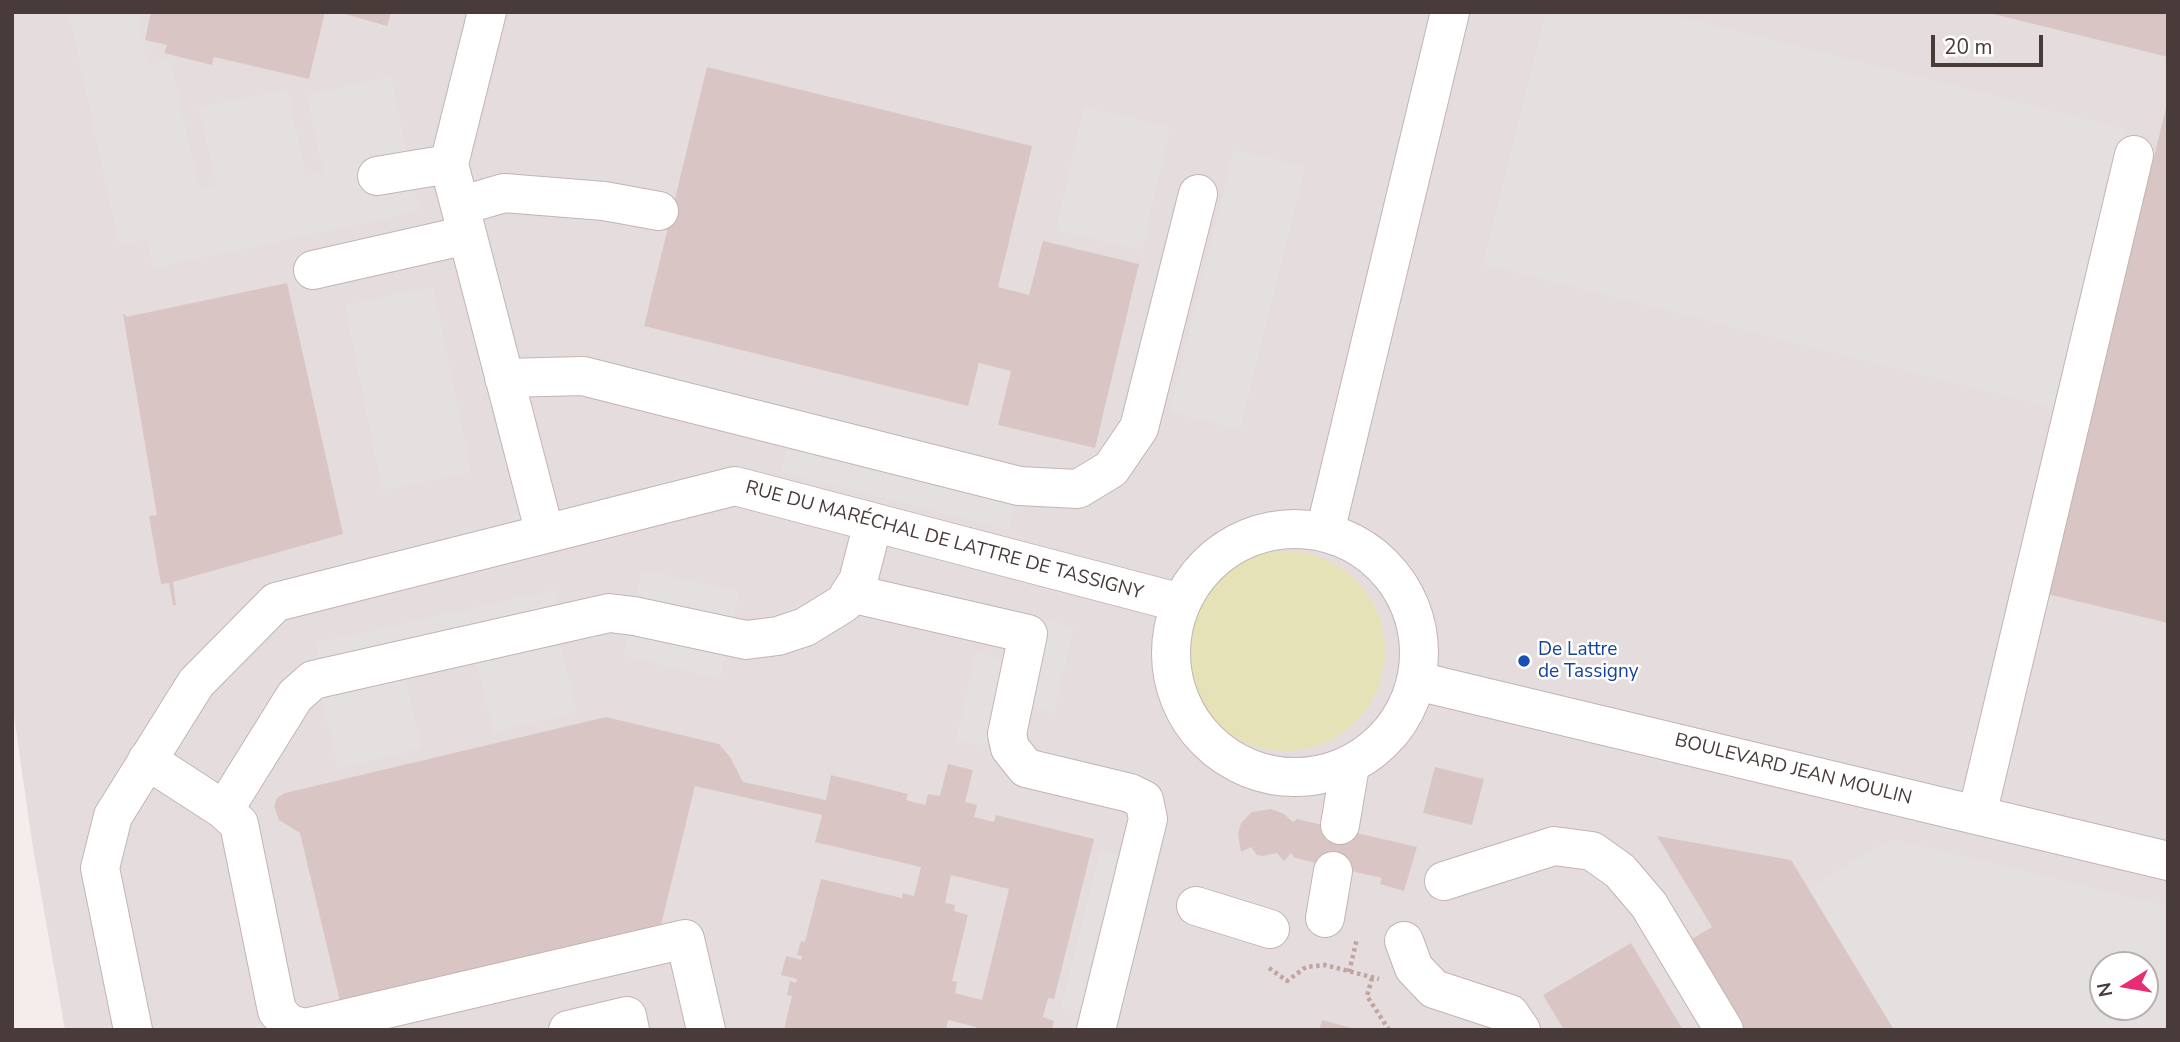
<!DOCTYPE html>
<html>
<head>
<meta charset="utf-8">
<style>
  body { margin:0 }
  #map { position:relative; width:2180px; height:1042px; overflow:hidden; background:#f5edec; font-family:"Nunito Sans",sans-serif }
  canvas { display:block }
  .frame { position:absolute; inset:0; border:14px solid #493b39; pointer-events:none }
  .north { position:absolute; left:2089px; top:951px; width:70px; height:70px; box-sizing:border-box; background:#fff; border:2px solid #b6b1b0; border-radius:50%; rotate:259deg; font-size:19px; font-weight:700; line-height:28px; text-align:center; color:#493b39 }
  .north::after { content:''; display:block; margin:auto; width:24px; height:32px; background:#ec2b75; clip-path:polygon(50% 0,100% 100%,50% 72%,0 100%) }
  .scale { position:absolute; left:1931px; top:35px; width:112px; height:32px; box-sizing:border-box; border:4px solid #493b39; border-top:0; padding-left:9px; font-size:21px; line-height:24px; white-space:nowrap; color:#493b39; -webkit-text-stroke:5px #fff; paint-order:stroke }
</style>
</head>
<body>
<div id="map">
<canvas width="2180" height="1042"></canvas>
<div class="frame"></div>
<div class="north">N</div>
<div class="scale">20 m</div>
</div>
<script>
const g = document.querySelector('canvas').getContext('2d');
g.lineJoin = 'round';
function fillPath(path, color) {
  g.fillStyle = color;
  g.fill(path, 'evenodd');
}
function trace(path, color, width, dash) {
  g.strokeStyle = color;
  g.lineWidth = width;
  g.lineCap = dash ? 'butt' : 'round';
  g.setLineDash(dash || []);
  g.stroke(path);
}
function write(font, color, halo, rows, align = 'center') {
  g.font = font + ' "Nunito Sans",sans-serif';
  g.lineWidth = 5;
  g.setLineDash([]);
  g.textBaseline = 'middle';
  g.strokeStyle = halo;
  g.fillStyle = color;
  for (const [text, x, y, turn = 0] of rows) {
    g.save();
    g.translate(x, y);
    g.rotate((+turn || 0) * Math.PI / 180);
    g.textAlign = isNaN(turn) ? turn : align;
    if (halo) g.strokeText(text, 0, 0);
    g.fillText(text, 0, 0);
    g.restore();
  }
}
fillPath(new Path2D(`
  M12,12H2168V1030H65L33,848L12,702ZM2103,965H2145V1007H2103Z`), '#e5dddd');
fillPath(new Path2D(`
  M1185 651a100 100 0 1 1 200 0a100 100 0 1 1-200 0Z`), '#e6e2b7');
fillPath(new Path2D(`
  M69,12H136L148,65L170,60L199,189L216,185L199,108L287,89L306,176L323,172L307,95L391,77L419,211L153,268L147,239L119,245Z
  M1546,12H1660L2128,130L2059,409L1483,264Z
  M1084,107L1170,127L1142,250L1056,230Z
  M1234,150L1305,167L1240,429L1169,412Z
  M433,287L471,472L382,490L345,305Z
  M788,443L1016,501L1009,530L781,472Z
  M642,570L739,592L720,678L623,656Z
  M556,590L559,606L320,659L316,643Z
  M1045,620L1074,627L1054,713L1025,706Z
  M560,642L576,712L493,732L476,661Z
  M976,653L1006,660L986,746L956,739Z
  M405,678L421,748L338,768L321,698Z
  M1891,839L2168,907V1030H1894L1808,889ZM2103,965H2145V1007H2103Z
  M1100,852L1128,859L1090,1014L1061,1007Z`), '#e4e0df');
fillPath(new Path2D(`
  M151,12H325L309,79L214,57L212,65L164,53L167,45L145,40Z
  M338,12H391L387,26Z
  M1990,12H2168V57L1989,13Z
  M707,67L1032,146L998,287L1029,295L1043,241L1139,264L1095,448L998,425L1011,371L979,363L968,406L644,326Z
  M2167,104H2168V623L2047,594Z
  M287,283L343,534L173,582L176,605H173L169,583L161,584L149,516L157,515L123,314H125L126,317Z
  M606,717L719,744L730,757L743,782L826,800L831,775L908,794L906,800L925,805L928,794L940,796L948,764L973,770L965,802L977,805L974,817L994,822L996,815L1094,839L1054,999L1048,998L1043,1017L1054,1021L1052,1030H975L976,1027L948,1020L946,1030H784L792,996L787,995L790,981L796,983L797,979L781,975L786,956L801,960L802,956L797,955L801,941L805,942L821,879L902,898L903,893L914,896L921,867L815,842L822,815L695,786L661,925L340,1001L300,833L279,820L274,806L277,798L285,793ZM951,875L1009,889L982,1000L955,993L957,982L952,981L968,915L954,911L955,905L945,903Z
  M1435,767L1484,779L1472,825L1423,813Z
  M1271,809L1284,814L1293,822L1297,819L1417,847L1404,891L1380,884L1382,878L1295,858L1291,853L1284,861L1277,853L1263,856L1257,855L1251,847L1241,852L1238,834L1241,823L1252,812Z
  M1657,836L1791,860L1894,1030H1738L1685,943L1712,927Z
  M1631,943L1683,1030H1564L1543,995Z
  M1322,1020L1355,1029V1030H1319Z`), '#d9c6c4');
const minor = new Path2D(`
  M487,12L449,164L545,534
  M377,176L449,164
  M460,206L504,193L604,201L659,211
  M313,270L467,235
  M504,378L583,376L1019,486L1078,489L1111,469L1139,428L1198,194
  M1171 653a124 124 0 1 1 248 0a124 124 0 1 1-248 0Z
  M1325,532L1450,12
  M850,593L1028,634L1007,734L1010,748L1026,768L1130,793L1144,800L1148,819L1096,1030
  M1417,681L2168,861
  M147,760L224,810L239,824L277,1011L289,1024L305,1028L685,939L706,1030
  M224,810L295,696L313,680L609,613L634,616L746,640L778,636L805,627L844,603L850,593L858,581L873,523
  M1977,815L2134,155
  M1340,825L1350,766
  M1444,881L1554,846L1592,851L1620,871L1649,905L1724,1030
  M1196,906L1270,929
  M1325,918L1333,871
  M1404,941L1414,968L1434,989L1510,1014L1521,1030
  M133,1030L100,868L113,816L196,683L276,602L735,486L1181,603
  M568,1030L627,1016L630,1030`);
trace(minor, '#c3b4b1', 40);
trace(new Path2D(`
  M1269,968L1287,981L1306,967L1325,965L1379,979
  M1349,972L1357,939
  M1372,978L1367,996L1389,1030`), '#c1a4a0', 4.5, [3.5, 3.5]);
trace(minor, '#fff', 38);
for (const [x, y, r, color] of [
  [1524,661,7,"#1a4fb4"]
]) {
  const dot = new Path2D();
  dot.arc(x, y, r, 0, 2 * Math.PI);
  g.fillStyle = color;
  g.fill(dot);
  trace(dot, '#fff', 2.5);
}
write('19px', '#493b39', '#fff', [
  ["RUE DU MARÉCHAL DE LATTRE DE TASSIGNY",944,541,15],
  ["BOULEVARD JEAN MOULIN",1793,770,14]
]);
write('19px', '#164399', '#fff', [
  ["De Lattre",1538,650],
  ["de Tassigny",1538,672]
], 'left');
</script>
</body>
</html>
